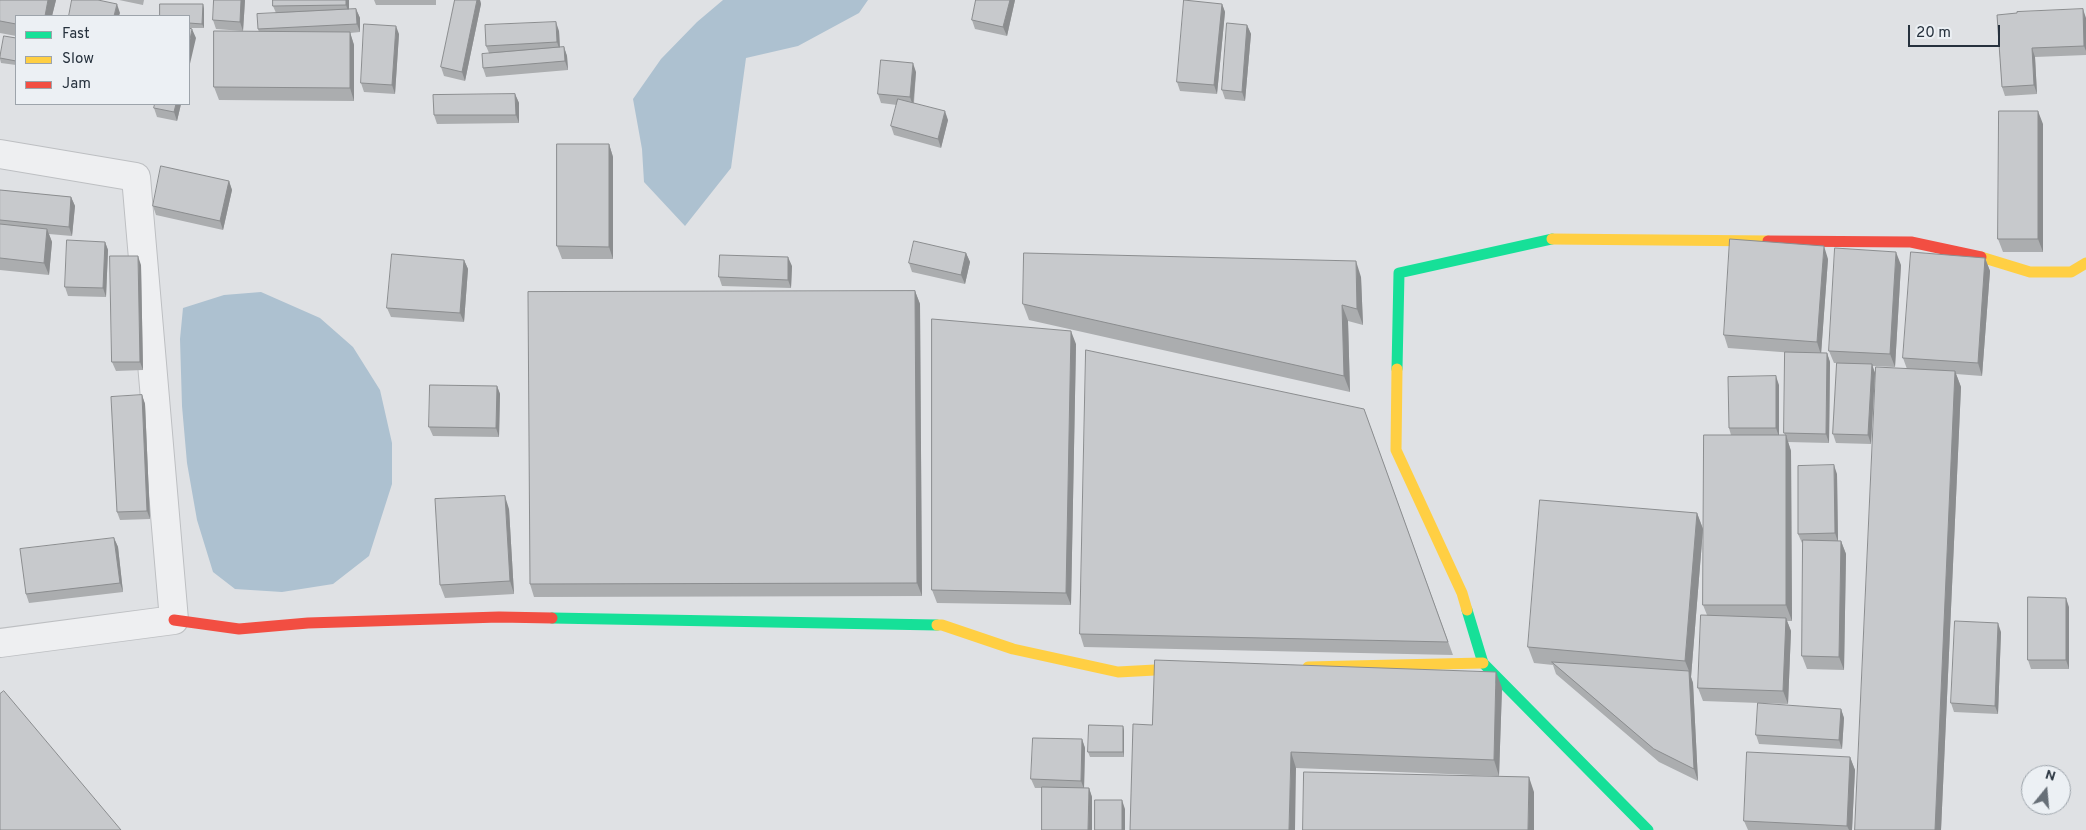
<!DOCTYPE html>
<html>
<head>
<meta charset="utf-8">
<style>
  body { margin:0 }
  #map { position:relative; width:2086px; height:830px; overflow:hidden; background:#dfe1e4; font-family:Overpass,sans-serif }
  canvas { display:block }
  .legend { position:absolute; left:15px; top:15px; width:175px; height:90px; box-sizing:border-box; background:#ecf0f4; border:1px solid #9da4ab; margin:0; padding:6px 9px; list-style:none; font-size:15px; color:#26313d }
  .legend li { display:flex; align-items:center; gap:10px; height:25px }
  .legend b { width:25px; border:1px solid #9da4ab }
  .north { position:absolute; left:2021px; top:765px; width:50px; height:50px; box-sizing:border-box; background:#ecf0f4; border:1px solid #9da4ab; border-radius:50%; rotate:17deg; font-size:14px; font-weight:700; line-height:20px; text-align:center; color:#26313d }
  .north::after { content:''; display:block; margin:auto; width:18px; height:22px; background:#676f77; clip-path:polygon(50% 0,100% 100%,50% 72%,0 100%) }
  .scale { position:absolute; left:1908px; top:25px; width:92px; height:22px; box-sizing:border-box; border:2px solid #26313d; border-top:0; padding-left:6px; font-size:15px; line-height:18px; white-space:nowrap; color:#26313d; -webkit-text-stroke:4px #ecf0f4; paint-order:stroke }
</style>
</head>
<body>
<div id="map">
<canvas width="2086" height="830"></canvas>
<ul class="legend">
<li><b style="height:6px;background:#16e098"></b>Fast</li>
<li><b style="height:6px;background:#ffcf43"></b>Slow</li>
<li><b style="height:6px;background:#f24e42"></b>Jam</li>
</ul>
<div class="north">N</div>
<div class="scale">20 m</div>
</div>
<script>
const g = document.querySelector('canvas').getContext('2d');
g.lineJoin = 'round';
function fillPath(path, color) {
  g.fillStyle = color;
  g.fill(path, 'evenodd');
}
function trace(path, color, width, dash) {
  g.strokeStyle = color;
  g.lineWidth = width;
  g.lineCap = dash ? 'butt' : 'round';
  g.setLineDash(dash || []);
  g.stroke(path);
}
fillPath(new Path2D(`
  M723,0H868L859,13L798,46L746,58L731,168L685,226L644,182L642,149L633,99L661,59L697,22Z
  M261,292L320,318L353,347L380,390L392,443V484L369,556L333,584L282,592L235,589L213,572L197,520L187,463L182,406L180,339L183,308L224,295Z`), '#adc1d0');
const street = new Path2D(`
  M0,154L136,177L174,620L0,643`);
trace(street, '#bdbfc2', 30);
trace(street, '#eeeff1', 28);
trace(new Path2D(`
  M1397,369L1399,273L1552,239
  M1467,610L1483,663L1648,830
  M552,618L937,625`), '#16e098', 11);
trace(new Path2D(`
  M1552,239L1768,241
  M1981,257L2030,272H2071L2086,263
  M1397,369L1396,450L1462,593L1467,610
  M937,625H942L1013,649L1118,672L1192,668
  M1308,667L1483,663`), '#ffcf43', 11);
trace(new Path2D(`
  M1768,241L1911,242L1981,257
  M174,620L239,629L308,623L499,617L552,618`), '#f24e42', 11);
fillPath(new Path2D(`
  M0,0H56L52,16H16V36L0,33Z
  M119,0H144L143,5Z
  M245,0L243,31L216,29L213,20Z
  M349,0V10L356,9L360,18V32L350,33L354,45V101L219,100L214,87L259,32L258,29L276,13L273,6Z
  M374,0H436V5H376Z
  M455,0H480L481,4L465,81L444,76L441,67Z
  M976,0H1015L1007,36L975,29L972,20Z
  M203,4L204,9V28H189V16Z
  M1222,4L1225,12L1217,94L1180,91L1177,82Z
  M1997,15L2086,18V55L2035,57L2037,94L2005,96L2002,87Z
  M1247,25L1251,34L1245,101L1225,99L1222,90Z
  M559,31L560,48L564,47L567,56L568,70L486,77L483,68L489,53L486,46Z
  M399,34L395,94L364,92L361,83Z
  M16,38V65L1,63L0,59V55Z
  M916,72L914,103L948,120L941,148L894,135L891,126L897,105L881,103L878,94Z
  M515,94L519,103V123L437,124L434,115Z
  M181,104L177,121L157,117L154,108Z
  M2043,124V252H2003L1998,239Z
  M609,144L613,157V259H562L557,246Z
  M229,181L232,190L223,230L156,215L153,206Z
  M0,190L71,197L75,206L72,236L49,234L52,242L49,275L0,270Z
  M105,242L108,250L106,297L68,296L65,287Z
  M966,253L970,262L965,284L912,272L909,263Z
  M1985,258L1990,271L1982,376L1956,374L1961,387L1941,830H1855L1907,369L1903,358Z
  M1828,259L1821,353H1827L1830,362L1829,443L1788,442L1791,451L1792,621H1787L1791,631L1788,704L1703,701L1698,688L1707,615L1703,605L1731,435L1729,428L1779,385V435H1785L1784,433L1794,353L1728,348L1724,335Z
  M464,260L468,269L464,322L391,317L387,308Z
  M141,265L143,370L116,371L112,362Z
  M1901,265L1895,367L1872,366L1875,373L1871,444L1836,443L1833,434L1837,363H1834L1829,351Z
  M792,266L791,288L722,286L719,277Z
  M1361,277L1363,325L1348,321L1350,392L1029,320L1023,304Z
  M915,291L920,304L922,596L534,597L530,584Z
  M1076,344L1071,605L937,603L932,590Z
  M497,386L500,394L499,437L433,436L429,427Z
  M142,395L145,404L150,519L120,520L117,512Z
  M1364,409L1453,655L1084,647L1080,634Z
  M1837,474L1838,541H1841L1846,554L1844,670L1807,669L1802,656L1803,542L1802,543L1798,534Z
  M509,509L514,594L445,598L440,585Z
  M1697,513L1703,529L1691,677L1693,683L1698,781L1659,762L1556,674L1553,665L1534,663L1528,647Z
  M114,538L118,547L123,592L29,603L26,594Z
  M2069,607V669H2031L2028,660Z
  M2001,632L1998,714L1954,712L1951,703Z
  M1502,688L1499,776L1296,768L1152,725Z
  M1841,709L1844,718L1842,749L1759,744L1756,735Z
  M1123,726L1124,731V757H1090L1088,752Z
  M1082,739L1085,748L1084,788H1089L1092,797L1042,788H1035L1031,779Z
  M1850,757L1855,770L1852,830H1748L1744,821Z`), '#abadaf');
fillPath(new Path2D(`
  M48,0H56L52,16H45Z
  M241,0H245L243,31L240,22Z
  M346,0H349V14L346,5Z
  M477,0H480L481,4L465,81L462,72Z
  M1010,0H1015L1007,36L1003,27Z
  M117,4L120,13L119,16H114Z
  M203,4L204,9V28L202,24Z
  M1222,4L1225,12L1217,94L1214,85Z
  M356,9L360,18V32L357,24Z
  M2083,9L2086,18V51L2084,46Z
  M556,22L559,31L560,51L557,42Z
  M1247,25L1251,34L1245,101L1242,92Z
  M396,26L399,34L395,94L392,85Z
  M192,29L196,38L189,68V45Z
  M350,32L354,45V101L350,88Z
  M564,47L567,56L568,70L565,61Z
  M2032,48L2035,57L2037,94L2034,85Z
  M913,63L916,72L913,106L910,97Z
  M515,94L519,103V123L516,115Z
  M176,104H181L177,121L174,112Z
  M945,111L948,120L941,148L938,139Z
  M2038,111L2043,124V252L2038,239Z
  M609,144L613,157V259L609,247Z
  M229,181L232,190L223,230L220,221Z
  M71,197L75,206L72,236L69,227Z
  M47,229L52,242L49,275L44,263Z
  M105,242L108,250L106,297L103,288Z
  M1824,246L1828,259L1821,355L1817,342Z
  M1896,252L1901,265L1895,367L1890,354Z
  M966,253L970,262L965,284L961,275Z
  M138,256L141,265L143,370L140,362Z
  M788,257L792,266L791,288L788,280Z
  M1985,258L1990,271L1982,376L1978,363Z
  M464,260L468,269L464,322L460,313Z
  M1356,261L1361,277L1363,325L1357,309Z
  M915,291L920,304L922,596L917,583Z
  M1342,305L1348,321L1350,392L1344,376Z
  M1071,331L1076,344L1071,605L1066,593Z
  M1827,353L1830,362L1829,443L1826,434Z
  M1872,364L1875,373L1871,444L1868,435Z
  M1955,371L1961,387L1941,830H1935Z
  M1776,376L1779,385V437L1776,428Z
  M497,386L500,394L499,437L496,428Z
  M142,395L145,404L150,519L147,511Z
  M1786,435L1791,451L1792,621L1786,605Z
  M1834,465L1837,474L1838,542L1835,533Z
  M505,496L509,509L514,594L510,581Z
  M1697,513L1703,529L1691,677L1693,683L1698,781L1694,769L1689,671L1685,661Z
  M114,538L118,547L123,592L120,583Z
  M1841,541L1846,554L1844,670L1839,657Z
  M2066,598L2069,607V669L2066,660Z
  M1786,618L1791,631L1788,704L1783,691Z
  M1998,623L2001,632L1998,714L1995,706Z
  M1496,672L1502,688L1499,776L1494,760Z
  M1841,709L1844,718L1842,749L1839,740Z
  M1123,726L1124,731V757L1123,752Z
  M1082,739L1085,748L1084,789L1081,781Z
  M1291,752L1296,768L1295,830H1289Z
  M1850,757L1855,770L1852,830H1849L1847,826Z
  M1529,777L1534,792V830H1528Z
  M1089,788L1092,797V830H1088Z
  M1122,800L1125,809V830H1122Z`), '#8b8d8f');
const building = new Path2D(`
  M0,0H48L45,16H16V24L0,21Z
  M72,0H98L117,4L114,16H69Z
  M214,0H241L240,22L213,20Z
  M273,0H346V5L273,6Z
  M455,0H477L462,72L441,67Z
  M976,0H1010L1003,27L972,20Z
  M1184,0L1222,4L1214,85L1177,82Z
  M160,4H203L202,24L189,23V16H160Z
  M356,9L357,24L258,29L257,14Z
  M2083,9L2084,46L2032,48L2034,85L2002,87L1997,15L2017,13V12Z
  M556,22L557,42L486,46L485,25Z
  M1227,23L1247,25L1242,92L1222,90Z
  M364,24L396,26L392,85L361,83Z
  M189,28L192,29L189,45Z
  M214,31L350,32V88L214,87Z
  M4,36L16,38V61L0,58Z
  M564,47L565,61L483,68L482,54Z
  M881,60L913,63L910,97L878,94Z
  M515,94L516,115H434L433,95Z
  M898,99L945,111L938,139L891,126Z
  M155,104H176L174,112L154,108Z
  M1999,111H2038V239H1998Z
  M557,144H609V247L557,246Z
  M161,166L229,181L220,221L153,206Z
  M0,190L71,197L69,227L0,220Z
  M0,224L47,229L44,263L0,258Z
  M1730,239L1824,246L1817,342L1724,335Z
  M67,240L105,242L103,288L65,287Z
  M914,241L966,253L961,275L909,263Z
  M1835,248L1896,252L1890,354L1829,351Z
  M1911,252L1985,258L1978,363L1903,358Z
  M1024,253L1356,261L1357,309L1342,305L1344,376L1023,304Z
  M392,254L464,260L460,313L387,308Z
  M720,255L788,257V280L719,277Z
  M110,256H138L140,362H112Z
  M915,291L917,583L530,584L528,292Z
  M932,319L1071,331L1066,593L932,590Z
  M1086,350L1364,409L1448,642L1080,634Z
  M1785,352L1827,353L1826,434L1784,433Z
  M1837,363L1872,364L1868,435L1833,434Z
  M1876,367L1955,371L1935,830H1855Z
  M1776,376V428H1729L1728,377Z
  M430,385L497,386L496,428L429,427Z
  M142,395L147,511L117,512L111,397Z
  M1704,435H1786V605H1703Z
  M1834,465L1835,533L1798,534V466Z
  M505,496L510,581L440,585L435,499Z
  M1540,500L1697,513L1685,661L1528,647Z
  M114,538L120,583L26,594L20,549Z
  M1803,540L1841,541L1839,657L1802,656Z
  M2028,597L2066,598V660H2028Z
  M1701,615L1786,618L1783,691L1698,688Z
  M1955,621L1998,623L1995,706L1951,703Z
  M1155,660L1496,672L1494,760L1291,752L1289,830H1130L1133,724L1152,725Z
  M1552,662L1689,671L1694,769L1654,749Z
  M4,691L121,830H0V694Z
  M1758,703L1841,709L1839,740L1756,735Z
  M1089,725L1123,726V752H1088Z
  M1033,738L1082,739L1081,781L1031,779Z
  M1747,752L1850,757L1847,826L1744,821Z
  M1304,772L1529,777L1528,830H1303Z
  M1042,787L1089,788L1088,830H1042Z
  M1095,800H1122V830H1095Z`);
fillPath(building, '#c7c9cc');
trace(building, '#8b8d8f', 1);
</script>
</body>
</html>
